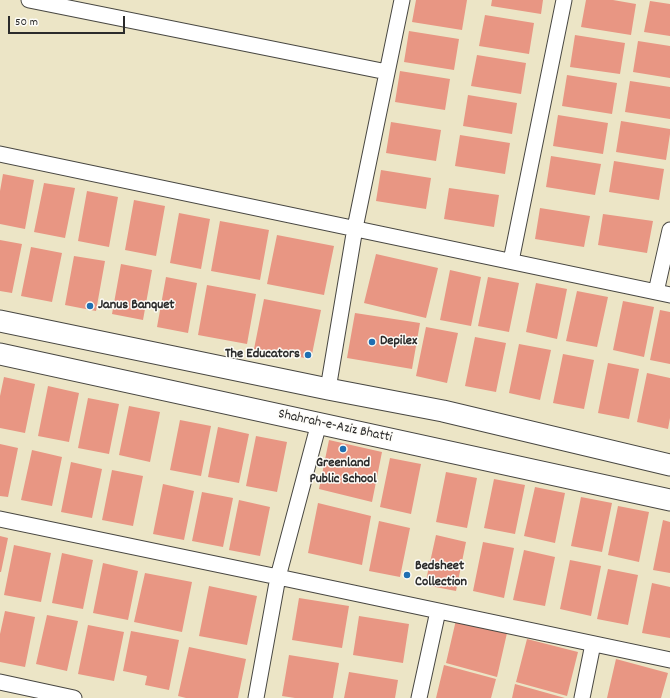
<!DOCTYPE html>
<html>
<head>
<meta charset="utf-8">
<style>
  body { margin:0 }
  #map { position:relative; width:670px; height:698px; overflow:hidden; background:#ece5c6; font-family:Dekko,sans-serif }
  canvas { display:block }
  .scale { position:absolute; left:8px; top:16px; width:117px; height:18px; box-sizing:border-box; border:2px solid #2b2b2b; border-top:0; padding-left:5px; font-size:12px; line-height:14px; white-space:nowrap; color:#2b2b2b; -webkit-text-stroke:3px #fdfcf7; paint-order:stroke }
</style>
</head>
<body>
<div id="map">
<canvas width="670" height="698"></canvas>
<div class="scale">50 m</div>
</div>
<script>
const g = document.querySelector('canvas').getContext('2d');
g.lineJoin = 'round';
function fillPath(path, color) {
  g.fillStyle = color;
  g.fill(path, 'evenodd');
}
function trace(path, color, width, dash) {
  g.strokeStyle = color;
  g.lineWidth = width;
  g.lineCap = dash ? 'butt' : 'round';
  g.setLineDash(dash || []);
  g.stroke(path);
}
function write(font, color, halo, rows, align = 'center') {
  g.font = font + ' Dekko,sans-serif';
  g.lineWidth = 3;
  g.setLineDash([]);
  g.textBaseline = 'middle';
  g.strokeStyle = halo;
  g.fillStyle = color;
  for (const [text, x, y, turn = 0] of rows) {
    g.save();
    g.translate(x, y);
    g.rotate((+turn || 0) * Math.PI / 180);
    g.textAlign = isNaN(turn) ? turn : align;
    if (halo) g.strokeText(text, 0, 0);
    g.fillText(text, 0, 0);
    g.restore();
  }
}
fillPath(new Path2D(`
  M416,0H467L462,30L412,22Z
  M492,0H543L541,14L491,6Z
  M586,0H613L636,4L631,35L581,27Z
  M650,1L670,4V36L644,32Z
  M485,15L534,23L529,54L479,46Z
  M409,31L459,39L454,70L404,62Z
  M575,35L625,43L620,74L570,67Z
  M638,41L670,46V78L633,72Z
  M477,55L526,63L521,94L471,86Z
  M400,71L450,79L445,110L395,102Z
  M567,75L617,83L612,114L562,106Z
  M630,81L670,87V119L625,112Z
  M468,95L517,103L512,134L463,126Z
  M558,115L608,123L603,154L553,146Z
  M621,121L670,129V134L666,160L616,152Z
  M391,122L441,130L436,161L386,153Z
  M460,135L510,143L505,174L455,166Z
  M551,156L601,164L595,195L546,187Z
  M614,161L664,169L659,200L609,192Z
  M381,170L431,178L426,209L376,201Z
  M3,174L34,180L25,229L0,224V191Z
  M44,183L75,188L65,238L34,232Z
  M449,188L499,195L494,227L444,219Z
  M87,191L118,197L109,247L78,241Z
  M134,200L165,206L156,256L125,250Z
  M540,208L590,216L584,247L535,239Z
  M179,213L210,219L201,269L170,263Z
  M603,214L653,221L647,253L598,245Z
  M220,221L269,230L260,280L211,271Z
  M277,235L334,246L324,295L267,284Z
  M0,240L22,244L12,293L0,291Z
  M31,247L62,253L52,302L21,296Z
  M376,254L438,268L426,318L364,303Z
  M74,256L105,261L96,311L65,305Z
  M121,264L152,270L143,320L112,314Z
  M450,270L481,277L471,326L440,320Z
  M166,277L197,283L188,333L157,327Z
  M488,277L519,283L509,332L478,326Z
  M536,283L567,289L557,339L526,332Z
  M207,285L256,294L247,344L198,335Z
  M577,291L608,297L597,347L566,341Z
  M264,299L321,310L311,359L254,349Z
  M623,301L654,307L644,357L613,350Z
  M660,310L670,312V364L650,360Z
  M355,313L420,323L412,369L347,358Z
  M426,327L458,333L447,383L416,376Z
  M475,337L506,343L496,392L465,386Z
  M519,344L551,350L540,400L509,393Z
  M563,354L594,360L584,409L553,403Z
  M608,363L639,369L629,419L598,413Z
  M647,373L670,378V418L668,429L637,422Z
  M4,377L35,384L25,433L0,428V396Z
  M48,386L79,393L69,442L38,436Z
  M88,398L119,404L109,454L78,448Z
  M129,406L160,412L150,462L119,455Z
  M180,420L211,426L201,476L170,470Z
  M218,427L249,434L239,483L208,477Z
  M256,436L287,442L277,492L246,486Z
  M329,440L382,452L372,502L319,489Z
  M0,444L18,448L8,497L0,496Z
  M32,450L62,457L52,506L21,500Z
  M390,458L421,464L411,514L380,507Z
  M71,462L102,469L92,518L61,512Z
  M112,470L143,476L133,526L102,520Z
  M446,472L477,478L467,528L436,522Z
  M494,479L525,485L515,534L484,528Z
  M163,484L194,491L184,540L153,534Z
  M535,487L565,493L555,543L524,536Z
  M202,492L233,498L223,547L192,541Z
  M581,497L612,503L602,552L571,546Z
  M239,500L270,507L260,556L229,550Z
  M318,503L371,516L362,565L308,553Z
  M618,506L649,512L639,562L608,555Z
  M663,520L670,522V573L653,570Z
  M379,521L410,528L400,577L369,571Z
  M436,535L466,542L456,591L425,585Z
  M0,536L8,538L1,572H0Z
  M483,542L514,548L504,598L473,591Z
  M14,545L51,553L41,602L4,595Z
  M524,550L555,557L545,606L513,600Z
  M62,553L93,560L83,609L52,603Z
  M570,560L601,566L591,616L560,609Z
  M103,563L138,571L128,620L93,613Z
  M608,569L638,575L628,625L597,619Z
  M145,573L192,582L182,632L134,622Z
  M652,583L670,587V638L642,633Z
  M209,586L257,596L247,645L199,636Z
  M299,598L349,606L342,648L292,640Z
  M5,611L35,617L25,667L0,662V634Z
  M47,615L78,621L67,671L36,664Z
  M359,616L409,624L403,663L353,655Z
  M456,620L507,633L497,677L446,663Z
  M88,625L124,632L114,681L78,674Z
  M131,631L179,640L169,690L145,685L147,676L123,671Z
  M527,639L578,652L567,696L516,682Z
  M189,647L246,659L238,698H186L178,696Z
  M289,655L339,663L333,698H295L282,696Z
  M616,659L668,673L661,698H607Z
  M444,665L496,679L491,698H436Z
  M349,672L398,680L395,698H344Z
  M515,684L565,698H512Z`), '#e89683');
const minor = new Path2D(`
  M29,0L387,72
  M0,154L670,295
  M511,261L564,0
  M656,292L670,230
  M328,389L355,228L402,0
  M0,519L278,577L670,660
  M0,682L74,698
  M256,698L278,577L319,423
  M419,698L438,611
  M582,698L593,644`);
const secondary = new Path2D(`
  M0,321L328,389L443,411L670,465
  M0,354L670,500`);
trace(minor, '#484742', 17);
trace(secondary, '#484742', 23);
trace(minor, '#fff', 15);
trace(secondary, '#fff', 21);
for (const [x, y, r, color] of [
  [90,306,4,"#1f6fb2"],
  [372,342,4,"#1f6fb2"],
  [308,355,4,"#1f6fb2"],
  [343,449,4,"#1f6fb2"],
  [407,575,4,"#1f6fb2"]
]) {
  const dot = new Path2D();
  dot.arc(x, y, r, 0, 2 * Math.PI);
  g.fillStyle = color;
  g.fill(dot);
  trace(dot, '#fdfcf7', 1.5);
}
write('bold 14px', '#2b2b2b', '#fdfcf7', [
  ["Janus Banquet",98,306],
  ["Depilex",380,342],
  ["The Educators",300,355,"right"],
  ["Greenland",343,464,"center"],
  ["Public School",343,480,"center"],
  ["Bedsheet",415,567],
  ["Collection",415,583]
], 'left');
write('14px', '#2b2b2b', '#fdfcf7', [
  ["Shahrah-e-Aziz Bhatti",335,427,12]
]);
</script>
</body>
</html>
